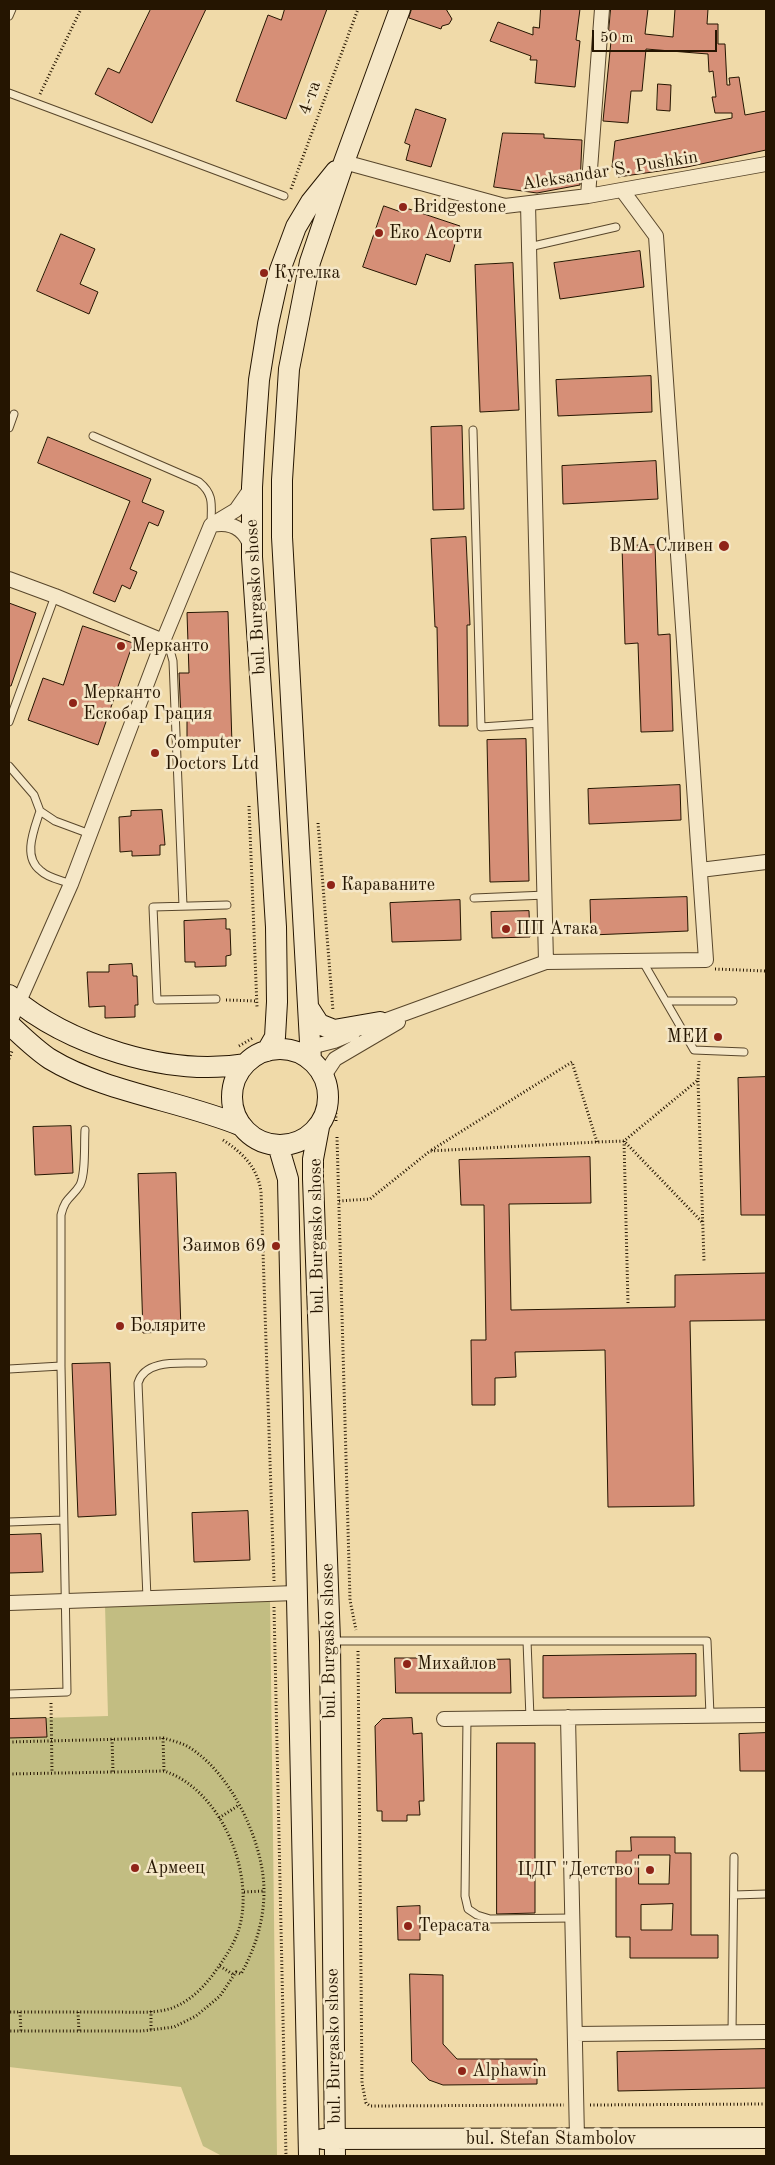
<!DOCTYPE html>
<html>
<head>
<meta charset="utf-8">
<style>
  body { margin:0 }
  #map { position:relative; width:775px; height:2165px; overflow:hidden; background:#f0daa9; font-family:"Old Standard TT",serif }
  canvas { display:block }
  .frame { position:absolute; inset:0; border:10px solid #251501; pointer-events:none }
  .scale { position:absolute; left:592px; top:30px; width:125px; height:22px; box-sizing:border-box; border:2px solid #251501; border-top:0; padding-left:6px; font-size:15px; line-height:18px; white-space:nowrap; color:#251501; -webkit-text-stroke:4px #f5e7c7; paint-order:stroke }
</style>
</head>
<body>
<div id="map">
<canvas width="775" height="2165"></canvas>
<div class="frame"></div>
<div class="scale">50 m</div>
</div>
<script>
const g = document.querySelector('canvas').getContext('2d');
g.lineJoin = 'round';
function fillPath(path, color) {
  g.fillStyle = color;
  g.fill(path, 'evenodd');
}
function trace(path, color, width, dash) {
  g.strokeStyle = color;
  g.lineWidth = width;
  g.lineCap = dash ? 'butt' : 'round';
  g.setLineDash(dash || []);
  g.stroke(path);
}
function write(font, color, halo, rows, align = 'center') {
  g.font = font + ' "Old Standard TT",serif';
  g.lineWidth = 5;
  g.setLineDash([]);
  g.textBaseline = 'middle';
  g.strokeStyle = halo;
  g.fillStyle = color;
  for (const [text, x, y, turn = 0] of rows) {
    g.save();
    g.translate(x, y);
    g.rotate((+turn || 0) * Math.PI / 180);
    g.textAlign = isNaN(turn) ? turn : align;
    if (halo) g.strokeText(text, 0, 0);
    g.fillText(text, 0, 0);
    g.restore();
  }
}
fillPath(new Path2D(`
  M270,1599L277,2156H222L203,2146L181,2087L9,2067V1719L108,1716L105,1605Z`), '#c2bd82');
const building = new Path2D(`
  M151,9H206L152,123L95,94L108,68L119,73Z
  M285,9H327L286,119L236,101L268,15L281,20Z
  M412,9H446L452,19L449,24L442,26L441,29L409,18Z
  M541,9H580L576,40L580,41L575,87L535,83L537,60H530L531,56L490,41L498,22L533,35V27L539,28Z
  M611,9H648L645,34L673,37L675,9H708L707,24H718V44H725L727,85H730L729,78L739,77L745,115L766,111V150L687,167L618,177L616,168L612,167L615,141L732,118V113H715L712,97H716L713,71L709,72L708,54L646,49L642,91H631L628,123L603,121L612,31H609Z
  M658,84L671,85L670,111L657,110Z
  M416,109L446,119L431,167L406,160L410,145L405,143Z
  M503,133L544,134V138L582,140L580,185L537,193L494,187Z
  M384,206L401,212L403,207L460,226L450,262L426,254L416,285L363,267Z
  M61,234L95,249L80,284L98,292L89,314L37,291Z
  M640,251L644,287L560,299L554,263Z
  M513,263L519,410L480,412L475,265Z
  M651,376L652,412L558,416L556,380Z
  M462,426L464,509L433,510L431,427Z
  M48,437L151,479L142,502L164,511L158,526L149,522L130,569L137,572L130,589L122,585L115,602L93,593L130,501L38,463Z
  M656,461L658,499L563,504L562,466Z
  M466,537L470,625H467L468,726H439L437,627H435L431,539Z
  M655,545L658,635L670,634L673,731L641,732L638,643L625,644L622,546Z
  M9,603L36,613L11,686H9Z
  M228,612L232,745L187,746V718H181L179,673H189L187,613Z
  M83,626L133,643L98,745L28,720L43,678L63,685Z
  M526,739L529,881L490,882L487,740Z
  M680,785L681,820L589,824L588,789Z
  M162,810L165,845H160V855L132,856V851L120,852L119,817L131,816V811Z
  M687,897L688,931L591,935L590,900Z
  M460,900L461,940L392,942L390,903Z
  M529,911L530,937L492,938L491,912Z
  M226,919V929H230L231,955L226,956V966L195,967V962H185L184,921Z
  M132,964L133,976H137L138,1005H135V1017L105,1018V1006L89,1007L87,972H109V965Z
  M766,1077V1215H741L738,1078Z
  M71,1126L73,1173L35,1175L33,1127Z
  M590,1157L591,1203L509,1204L511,1310L675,1307V1275L766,1273V1320L690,1321L694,1506L608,1507L605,1350L515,1352L516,1377L495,1378V1405H472L471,1340H486L484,1205H461L459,1160Z
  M176,1173L181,1331L143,1333L138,1174Z
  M110,1363L116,1515L78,1517L72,1364Z
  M248,1511L250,1560L194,1562L192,1513Z
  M41,1534L43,1572L9,1573V1535Z
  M696,1654V1696L543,1698V1656Z
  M395,1658H428V1661L510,1659L511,1693H396Z
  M46,1718L47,1737L9,1738V1719Z
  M412,1718L413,1734L422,1733L424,1801H419L420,1815H407V1821H382V1811H377L375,1726L382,1719Z
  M766,1733V1771H740L739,1734Z
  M497,1743H535V1913L497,1914Z
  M631,1837H675V1853H691V1935H718V1958H630V1937H616V1851H631ZM639,1855H670L669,1884H639ZM673,1904L672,1930H641V1905Z
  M420,1906V1940H398L397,1907Z
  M410,1974L443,1975V2044L457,2059H537V2084L443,2085L429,2080L412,2062Z
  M766,2049V2088L618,2091L617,2052Z`);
fillPath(building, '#d68f77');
trace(building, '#251501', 1);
const lane = new Path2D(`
  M9,16L12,9
  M9,93L284,196
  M529,247L616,227
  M9,428L14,414
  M473,430L481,727L541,723
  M93,436L199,482C215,495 211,506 211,525
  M163,641L170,650L173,661L183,906
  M9,722L55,596
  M9,766L34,795L40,811L55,821L90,834
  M40,811C34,830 22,857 41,871C48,878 61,880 71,884
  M474,898L546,895
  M643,962L694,1050L744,1052
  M216,999L157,1000L153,907L227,905
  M667,1001H733
  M9,1369L61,1366
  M9,1522L63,1520
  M147,1598L138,1383C145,1358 182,1364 203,1363
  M331,1641H707L710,1715
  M527,1641L530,1718
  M9,1694L67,1692L61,1366V1215C65,1197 72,1198 80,1185C86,1173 84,1144 85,1130
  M467,1718L465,1896L468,1909L477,1915L490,1919L572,1918
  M734,1895L766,1894
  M732,2032L734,1857`);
const street = new Path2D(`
  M344,162L505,206L588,196L766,164
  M588,196L602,9
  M528,204L546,962
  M212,525C231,521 245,529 251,547
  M9,579L55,596L163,641
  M700,870L766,862
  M9,1024L71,884L163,641L211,525L236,510L252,487
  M373,1025L546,962L706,960L656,236L622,190
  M295,1051L334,1041L353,1033
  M323,1077L335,1059L398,1022
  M9,1603L296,1593
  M568,1717L577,2138
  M444,1719L766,1715
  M575,2034L766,2032`);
const secondary = new Path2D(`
  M9,995C68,1045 168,1077 245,1064
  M310,1010L319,1024L334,1030L380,1022
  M9,1024C22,1036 35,1049 50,1059C104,1092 182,1101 242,1126
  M232 1097a48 48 0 1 1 96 0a48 48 0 1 1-96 0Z
  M267,1051L275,1037L277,1002L276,927L265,749L252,557V487L255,436L259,380L268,324L280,270L296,227L311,202L336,171
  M311,1060L282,537V480L289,369L310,262L344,162L400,9
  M319,1127L313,1159V1179L330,1641L335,2156
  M278,1145L288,1179L309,2156
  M323,2139L766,2138`);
trace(lane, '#58462b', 9);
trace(street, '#58462b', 16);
trace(secondary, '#251501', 22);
trace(new Path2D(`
  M40,94L81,9
  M291,189L358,9
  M249,806L257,1007
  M318,823L333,1011
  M715,969L766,971
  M226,1000L257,1001
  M239,1046L253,1038
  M9,1059L12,1051
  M698,1081L704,1261
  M335,1085L336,1121
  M337,1137L350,1600L356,1630
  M223,1140C243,1153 258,1168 261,1192L274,1581
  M597,1142L572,1062L430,1151L597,1142L624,1141L698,1080L699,1061
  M339,1201L370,1199L430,1151
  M628,1303L624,1141L703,1223
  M274,1607L286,2156
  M358,1651L362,2083L366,2103L370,2106L564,2105
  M51,1703L52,1773
  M163,1738L164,1771
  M112,1739L113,1772
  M9,1742L163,1738C170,1740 178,1742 185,1745C230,1769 264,1842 264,1891C264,1921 255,1949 241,1974L236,1972L220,1996L196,2016L174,2027L142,2031H9
  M9,1774L164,1771C220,1789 254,1870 240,1925C236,1941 227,1955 217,1969C206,1985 191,2001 172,2008C155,2014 133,2012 115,2012C80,2012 44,2012 9,2012
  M219,1818L239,1805
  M244,1892L264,1891
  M220,1966L234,1975
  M151,2011V2030
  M20,2012L21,2031
  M78,2012L79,2031
  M590,2105L766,2104`), '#251501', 3, [1, 2.5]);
trace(lane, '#f5e7c7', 7);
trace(street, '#f5e7c7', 14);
trace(secondary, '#f5e7c7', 20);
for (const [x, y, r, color] of [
  [403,207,5,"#8f2418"],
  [379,233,5,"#8f2418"],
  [264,273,5,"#8f2418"],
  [724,546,6,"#8f2418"],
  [121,646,5,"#8f2418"],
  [73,703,5,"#8f2418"],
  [155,753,5,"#8f2418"],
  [331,885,5,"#8f2418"],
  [506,929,5,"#8f2418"],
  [718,1037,5,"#8f2418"],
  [276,1246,5,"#8f2418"],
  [120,1326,5,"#8f2418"],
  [407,1664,5,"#8f2418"],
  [135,1868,5,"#8f2418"],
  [650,1870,5,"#8f2418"],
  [408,1926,5,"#8f2418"],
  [462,2071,5,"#8f2418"]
]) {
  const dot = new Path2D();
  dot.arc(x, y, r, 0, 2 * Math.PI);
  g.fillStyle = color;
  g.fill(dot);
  trace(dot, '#f5e7c7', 2);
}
write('18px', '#251501', '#f5e7c7', [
  ["4-та",310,98,-70],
  ["Aleksandar S. Pushkin",610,171,-9],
  ["bul. Burgasko shose",256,597,-93],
  ["bul. Burgasko shose",317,1236,-91],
  ["bul. Burgasko shose",329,1641,-91],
  ["bul. Burgasko shose",334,2046,-91],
  ["bul. Stefan Stambolov",551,2139]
]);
write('18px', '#251501', '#f5e7c7', [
  ["Bridgestone",413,207],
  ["Еко Асорти",389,233],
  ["Кутелка",274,273],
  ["ВМА Сливен",713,546,"right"],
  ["Мерканто",131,646],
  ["Мерканто",83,693],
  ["Ескобар Грация",83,714],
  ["Computer",165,743],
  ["Doctors Ltd",165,764],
  ["Караваните",341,885],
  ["ПП Атака",516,929],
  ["МЕИ",708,1037,"right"],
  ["Заимов 69",266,1246,"right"],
  ["Болярите",130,1326],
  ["Михайлов",417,1664],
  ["Армеец",145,1868],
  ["ЦДГ \"Детство\"",640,1870,"right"],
  ["Терасата",418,1926],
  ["Alphawin",472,2071]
], 'left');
</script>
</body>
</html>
